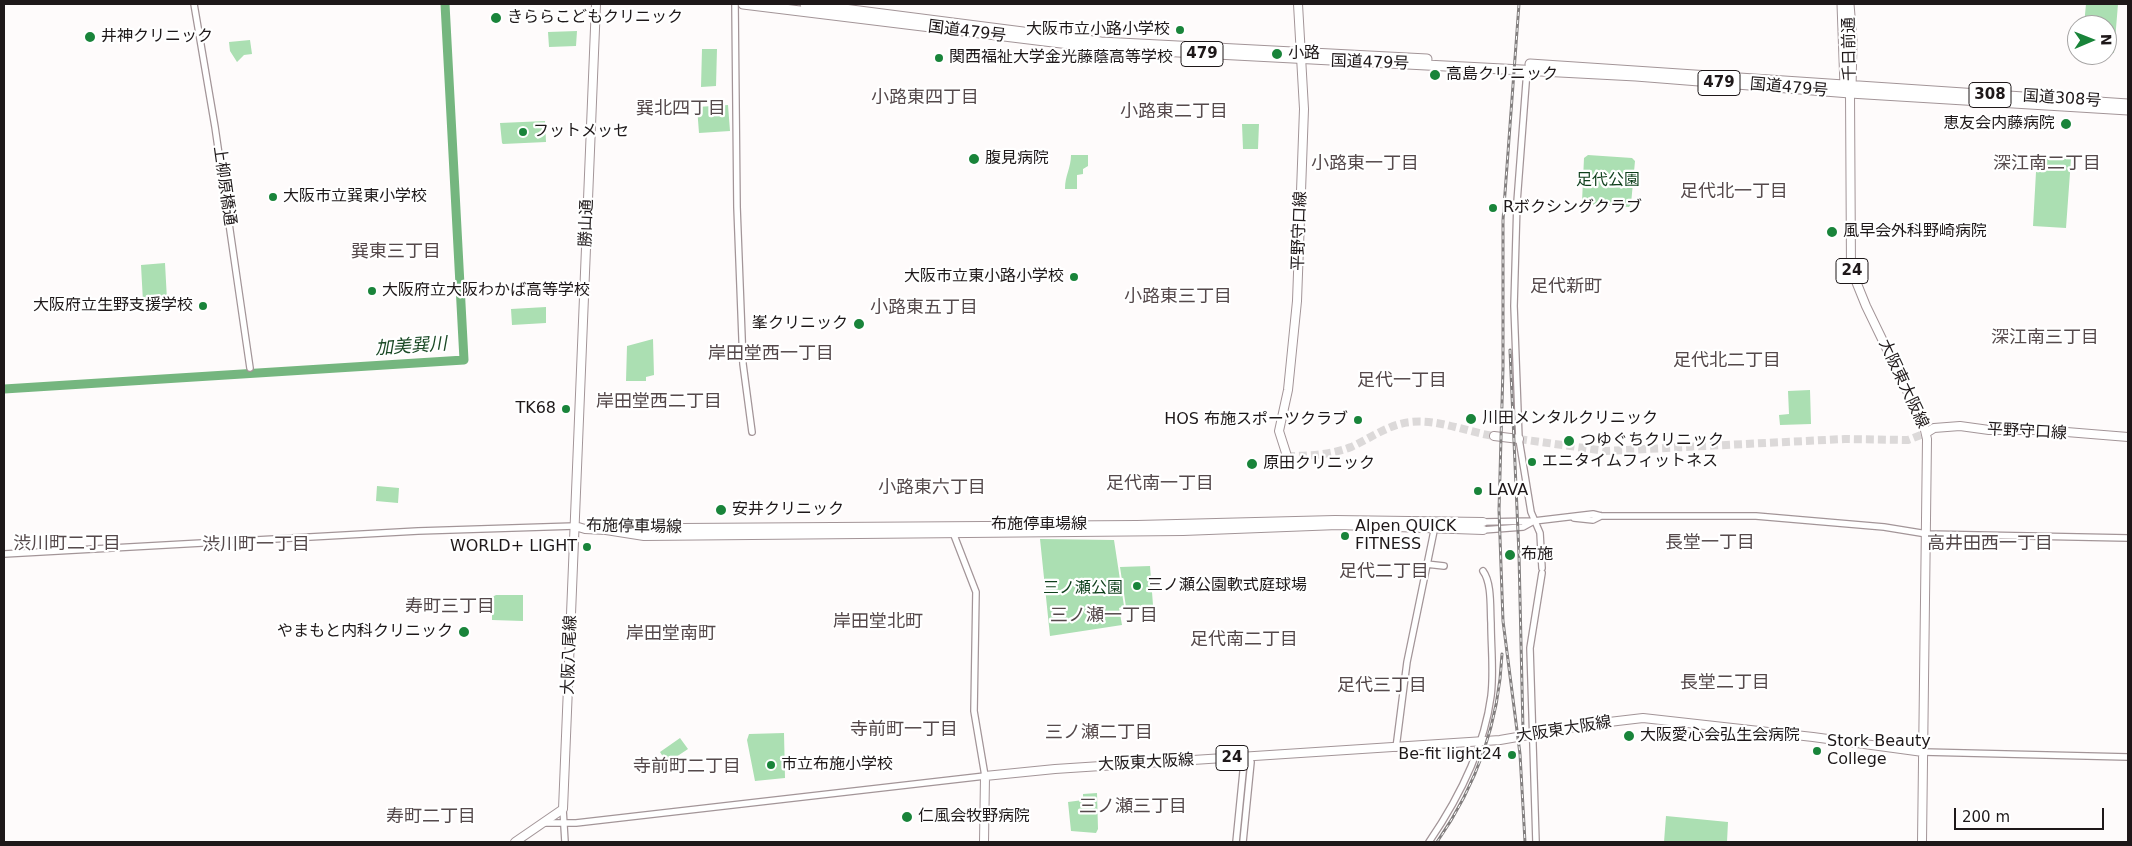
<!DOCTYPE html>
<html>
<head>
<meta charset="utf-8">
<style>
  body { margin:0 }
  #map { position:relative; width:2132px; height:846px; overflow:hidden; background:#fefbfb; font-family:"DejaVu Sans",sans-serif }
  canvas { display:block }
  .frame { position:absolute; inset:0; border:5px solid #1e1819; pointer-events:none }
  .north { position:absolute; left:2067px; top:15px; width:50px; height:50px; box-sizing:border-box; background:#fff; border:1px solid #a5a3a3; border-radius:50%; rotate:89deg; font-size:14px; font-weight:700; line-height:20px; text-align:center; color:#1e1819 }
  .north::after { content:''; display:block; margin:auto; width:18px; height:22px; background:#19843a; clip-path:polygon(50% 0,100% 100%,50% 72%,0 100%) }
  .scale { position:absolute; left:1954px; top:808px; width:150px; height:22px; box-sizing:border-box; border:2px solid #1e1819; border-top:0; padding-left:6px; font-size:15px; line-height:18px; white-space:nowrap; color:#1e1819; -webkit-text-stroke:4px #fff; paint-order:stroke }
</style>
</head>
<body>
<div id="map">
<canvas width="2132" height="846"></canvas>
<div class="frame"></div>
<div class="north">N</div>
<div class="scale">200 m</div>
</div>
<script>
const g = document.querySelector('canvas').getContext('2d');
g.lineJoin = 'round';
function fillPath(path, color) {
  g.fillStyle = color;
  g.fill(path, 'evenodd');
}
function trace(path, color, width, dash) {
  g.strokeStyle = color;
  g.lineWidth = width;
  g.lineCap = dash ? 'butt' : 'round';
  g.setLineDash(dash || []);
  g.stroke(path);
}
function write(font, color, halo, rows, align = 'center') {
  g.font = font + ' "DejaVu Sans","Noto Sans JP",sans-serif';
  g.lineWidth = 4.5;
  g.setLineDash([]);
  g.textBaseline = 'middle';
  g.strokeStyle = halo;
  g.fillStyle = color;
  for (const [text, x, y, turn = 0] of rows) {
    g.save();
    g.translate(x, y);
    g.rotate((+turn || 0) * Math.PI / 180);
    g.textAlign = isNaN(turn) ? turn : align;
    if (halo) g.strokeText(text, 0, 0);
    g.fillText(text, 0, 0);
    g.restore();
  }
}
fillPath(new Path2D(`
  M2086,4H2118L2114,53L2107,52V25H2084Z
  M577,31L576,46L549,47L548,32Z
  M250,40L252,54L244,55L237,62L230,51L229,42Z
  M702,49H717L716,86L701,87Z
  M728,105L730,131L699,133L697,107Z
  M545,121L546,142L503,144L502,143L500,123Z
  M1242,124H1259L1258,149H1243Z
  M2037,154L2069,157L2071,159L2066,228L2033,226Z
  M1071,155H1088V166L1083,169V174L1077,175V189H1065C1065,175 1071,168 1071,155Z
  M1588,155L1632,158L1635,161L1631,204L1629,207L1584,204L1582,202L1584,158Z
  M165,263L167,300L143,302L141,265Z
  M546,307V323L512,325L511,309Z
  M653,339L654,375L646,377V381H626L627,346Z
  M1810,390L1811,424L1780,425L1779,415L1789,414L1788,391Z
  M377,486L399,488L398,503L376,501Z
  M1040,539L1114,540L1124,606L1119,608L1122,625L1050,636Z
  M1150,566L1153,605L1151,607H1126L1120,567Z
  M496,595H523V621L492,620V597Z
  M784,733L785,778L755,781L747,740L749,734Z
  M680,738L688,749L667,763L660,752Z
  M1097,793L1098,829L1096,833L1071,831L1068,802L1083,800V794Z
  M1666,816L1728,822L1727,842H1664Z`), '#abdfb2');
trace(new Path2D(`
  M4,389L464,360L445,4`), '#75b67f', 9);
trace(new Path2D(`
  M1519,439L1606,451L1845,439L1908,440L1926,433
  M1287,456C1308,456 1331,455 1351,447C1371,438 1389,424 1411,422C1438,419 1467,432 1494,436`), '#dcd9d9', 8, [8, 4]);
const minor = new Path2D(`
  M194,4L215,127L250,368
  M735,4L737,207L743,364L752,432
  M1527,70L1517,202L1514,306L1519,439L1531,512L1540,533L1542,568
  M1574,518L1593,520L1601,516
  M1483,522L1534,521L1593,514L1601,516H1756L1884,527L1927,534L2128,538
  M1483,530L1523,527L1532,522
  M4,554L418,531L575,526
  M1426,564L1444,566
  M1396,748L1407,662L1435,526
  M1923,752L2128,757
  M563,809L565,842
  M544,823H576L985,776L974,711L976,592L952,530
  M1236,842L1244,762L1247,757
  M1243,842L1251,762L1247,757
  M1429,842C1459,798 1484,749 1491,696C1494,672 1491,647 1491,623C1490,608 1492,583 1483,571
  M1536,842L1530,648L1542,573`);
const major = new Path2D(`
  M1850,93L1851,269L1866,306L1924,426L1927,439L1922,842
  M1926,433L1934,428L1960,426L1989,430H2042L2128,437
  M1494,436L1519,439
  M1287,456L1279,431L1288,390L1297,301L1304,109L1298,4
  M575,526L585,529L606,530L644,536L1183,531L1338,525L1483,530
  M602,526L682,528L1137,525L1335,520L1483,522
  M515,842L563,809L596,4
  M984,842L985,776L1055,769L1500,740L1592,724L1643,718L1813,737L1923,752`);
const highway = new Path2D(`
  M743,4L1102,48L1636,76L1850,93L2128,110
  M805,4L1101,42L1427,59
  M1842,4L1845,86L1848,91
  M1849,4L1852,40L1851,90
  M1530,64L2128,104`);
trace(minor, '#a39598', 8);
trace(major, '#a39598', 10);
trace(highway, '#a39598', 11);
trace(minor, '#fff', 5.5);
trace(major, '#fff', 8);
trace(highway, '#fff', 9);
const rail = new Path2D(`
  M1519,4L1503,220V368L1499,510L1503,621L1520,754L1525,842
  M1510,350L1519,555L1523,730
  M1437,842C1476,786 1499,722 1502,654`);
trace(rail, '#837f7f', 3);
trace(rail, '#fff', 1, [4]);
for (const [x, y, r, color] of [
  [496,18,6,"#19843a"],
  [1180,30,5,"#19843a"],
  [90,37,6,"#19843a"],
  [1277,54,6,"#19843a"],
  [939,58,5,"#19843a"],
  [1435,75,6,"#19843a"],
  [2066,124,6,"#19843a"],
  [523,132,5,"#19843a"],
  [974,159,6,"#19843a"],
  [273,197,5,"#19843a"],
  [1493,208,5,"#19843a"],
  [1832,232,6,"#19843a"],
  [1074,277,5,"#19843a"],
  [372,291,5,"#19843a"],
  [203,306,5,"#19843a"],
  [859,324,6,"#19843a"],
  [566,409,5,"#19843a"],
  [1471,419,6,"#19843a"],
  [1358,420,5,"#19843a"],
  [1569,441,6,"#19843a"],
  [1532,462,5,"#19843a"],
  [1252,464,6,"#19843a"],
  [1478,491,5,"#19843a"],
  [721,510,6,"#19843a"],
  [1345,536,5,"#19843a"],
  [587,547,5,"#19843a"],
  [1510,555,6,"#19843a"],
  [1137,586,5,"#19843a"],
  [464,632,6,"#19843a"],
  [1629,736,6,"#19843a"],
  [1817,751,5,"#19843a"],
  [1512,755,5,"#19843a"],
  [771,765,5,"#19843a"],
  [907,817,6,"#19843a"]
]) {
  const dot = new Path2D();
  dot.arc(x, y, r, 0, 2 * Math.PI);
  g.fillStyle = color;
  g.fill(dot);
  trace(dot, '#fff', 2);
}
for (const [x, y, w] of [
  [1202,54,42],
  [1719,83,42],
  [1990,95,42],
  [1852,271,32],
  [1232,758,32]
]) {
  const box = new Path2D();
  box.roundRect(x - w / 2, y - 12.5, w, 25, 4);
  g.fillStyle = '#fff';
  g.fill(box);
  trace(box, '#1e1819', 1);
}
write('bold 15px', '#1e1819', null, [
  ["479",1202,54],
  ["479",1719,83],
  ["308",1990,95],
  ["24",1852,271],
  ["24",1232,758]
]);
write('16px', '#1e1819', '#fff', [
  ["きららこどもクリニック",507,18],
  ["大阪市立小路小学校",1170,30,"right"],
  ["井神クリニック",101,37],
  ["小路",1288,54],
  ["関西福祉大学金光藤蔭高等学校",949,58],
  ["高島クリニック",1446,75],
  ["恵友会内藤病院",2055,124,"right"],
  ["フットメッセ",533,132],
  ["腹見病院",985,159],
  ["大阪市立巽東小学校",283,197],
  ["Rボクシングクラブ",1503,208],
  ["風早会外科野崎病院",1843,232],
  ["大阪市立東小路小学校",1064,277,"right"],
  ["大阪府立大阪わかば高等学校",382,291],
  ["大阪府立生野支援学校",193,306,"right"],
  ["峯クリニック",848,324,"right"],
  ["TK68",556,409,"right"],
  ["川田メンタルクリニック",1482,419],
  ["HOS 布施スポーツクラブ",1348,420,"right"],
  ["つゆぐちクリニック",1580,441],
  ["エニタイムフィットネス",1542,462],
  ["原田クリニック",1263,464],
  ["LAVA",1488,491],
  ["安井クリニック",732,510],
  ["Alpen QUICK",1355,527],
  ["FITNESS",1355,545],
  ["WORLD+ LIGHT",577,547,"right"],
  ["布施",1521,555],
  ["三ノ瀬公園軟式庭球場",1147,586],
  ["やまもと内科クリニック",453,632,"right"],
  ["大阪愛心会弘生会病院",1640,736],
  ["Stork Beauty",1827,742],
  ["College",1827,760],
  ["Be-fit light24",1502,755,"right"],
  ["市立布施小学校",781,765],
  ["仁風会牧野病院",918,817]
], 'left');
write('16px', '#1e1819', '#fff', [
  ["国道479号",967,32,7],
  ["千日前通",1850,49,-91],
  ["国道479号",1370,63,2],
  ["国道479号",1789,88,5],
  ["国道308号",2062,99,4],
  ["上柳原橋通",224,186,82],
  ["勝山通",587,223,-88],
  ["平野守口線",1300,231,-88],
  ["大阪東大阪線",1903,384,65],
  ["平野守口線",2027,432,3],
  ["布施停車場線",1039,525],
  ["布施停車場線",634,527,1],
  ["大阪八尾線",570,655,-88],
  ["大阪東大阪線",1564,730,-9],
  ["大阪東大阪線",1146,763,-3]
]);
write('16px', '#0e3f1b', '#fff', [
  ["足代公園",1608,181],
  ["三ノ瀬公園",1083,589]
]);
write('18px', '#55494b', '#fff', [
  ["小路東四丁目",925,98],
  ["巽北四丁目",681,109],
  ["小路東二丁目",1174,112],
  ["小路東一丁目",1365,164],
  ["深江南二丁目",2047,164],
  ["足代北一丁目",1734,192],
  ["巽東三丁目",396,252],
  ["足代新町",1566,287],
  ["小路東三丁目",1178,297],
  ["小路東五丁目",924,308],
  ["深江南三丁目",2045,338],
  ["岸田堂西一丁目",771,354],
  ["足代北二丁目",1727,361],
  ["足代一丁目",1402,381],
  ["岸田堂西二丁目",659,402],
  ["足代南一丁目",1160,484],
  ["小路東六丁目",932,488],
  ["長堂一丁目",1710,543],
  ["渋川町二丁目",67,544],
  ["高井田西一丁目",1990,544],
  ["渋川町一丁目",256,545],
  ["足代二丁目",1384,572],
  ["寿町三丁目",450,607],
  ["三ノ瀬一丁目",1104,616],
  ["岸田堂北町",878,622],
  ["岸田堂南町",671,634],
  ["足代南二丁目",1244,640],
  ["長堂二丁目",1725,683],
  ["足代三丁目",1382,686],
  ["寺前町一丁目",904,730],
  ["三ノ瀬二丁目",1099,733],
  ["寺前町二丁目",687,767],
  ["三ノ瀬三丁目",1133,807],
  ["寿町二丁目",431,817]
]);
write('italic 18px', '#1a4925', '#fff', [
  ["加美巽川",411,347,-4]
]);
</script>
</body>
</html>
